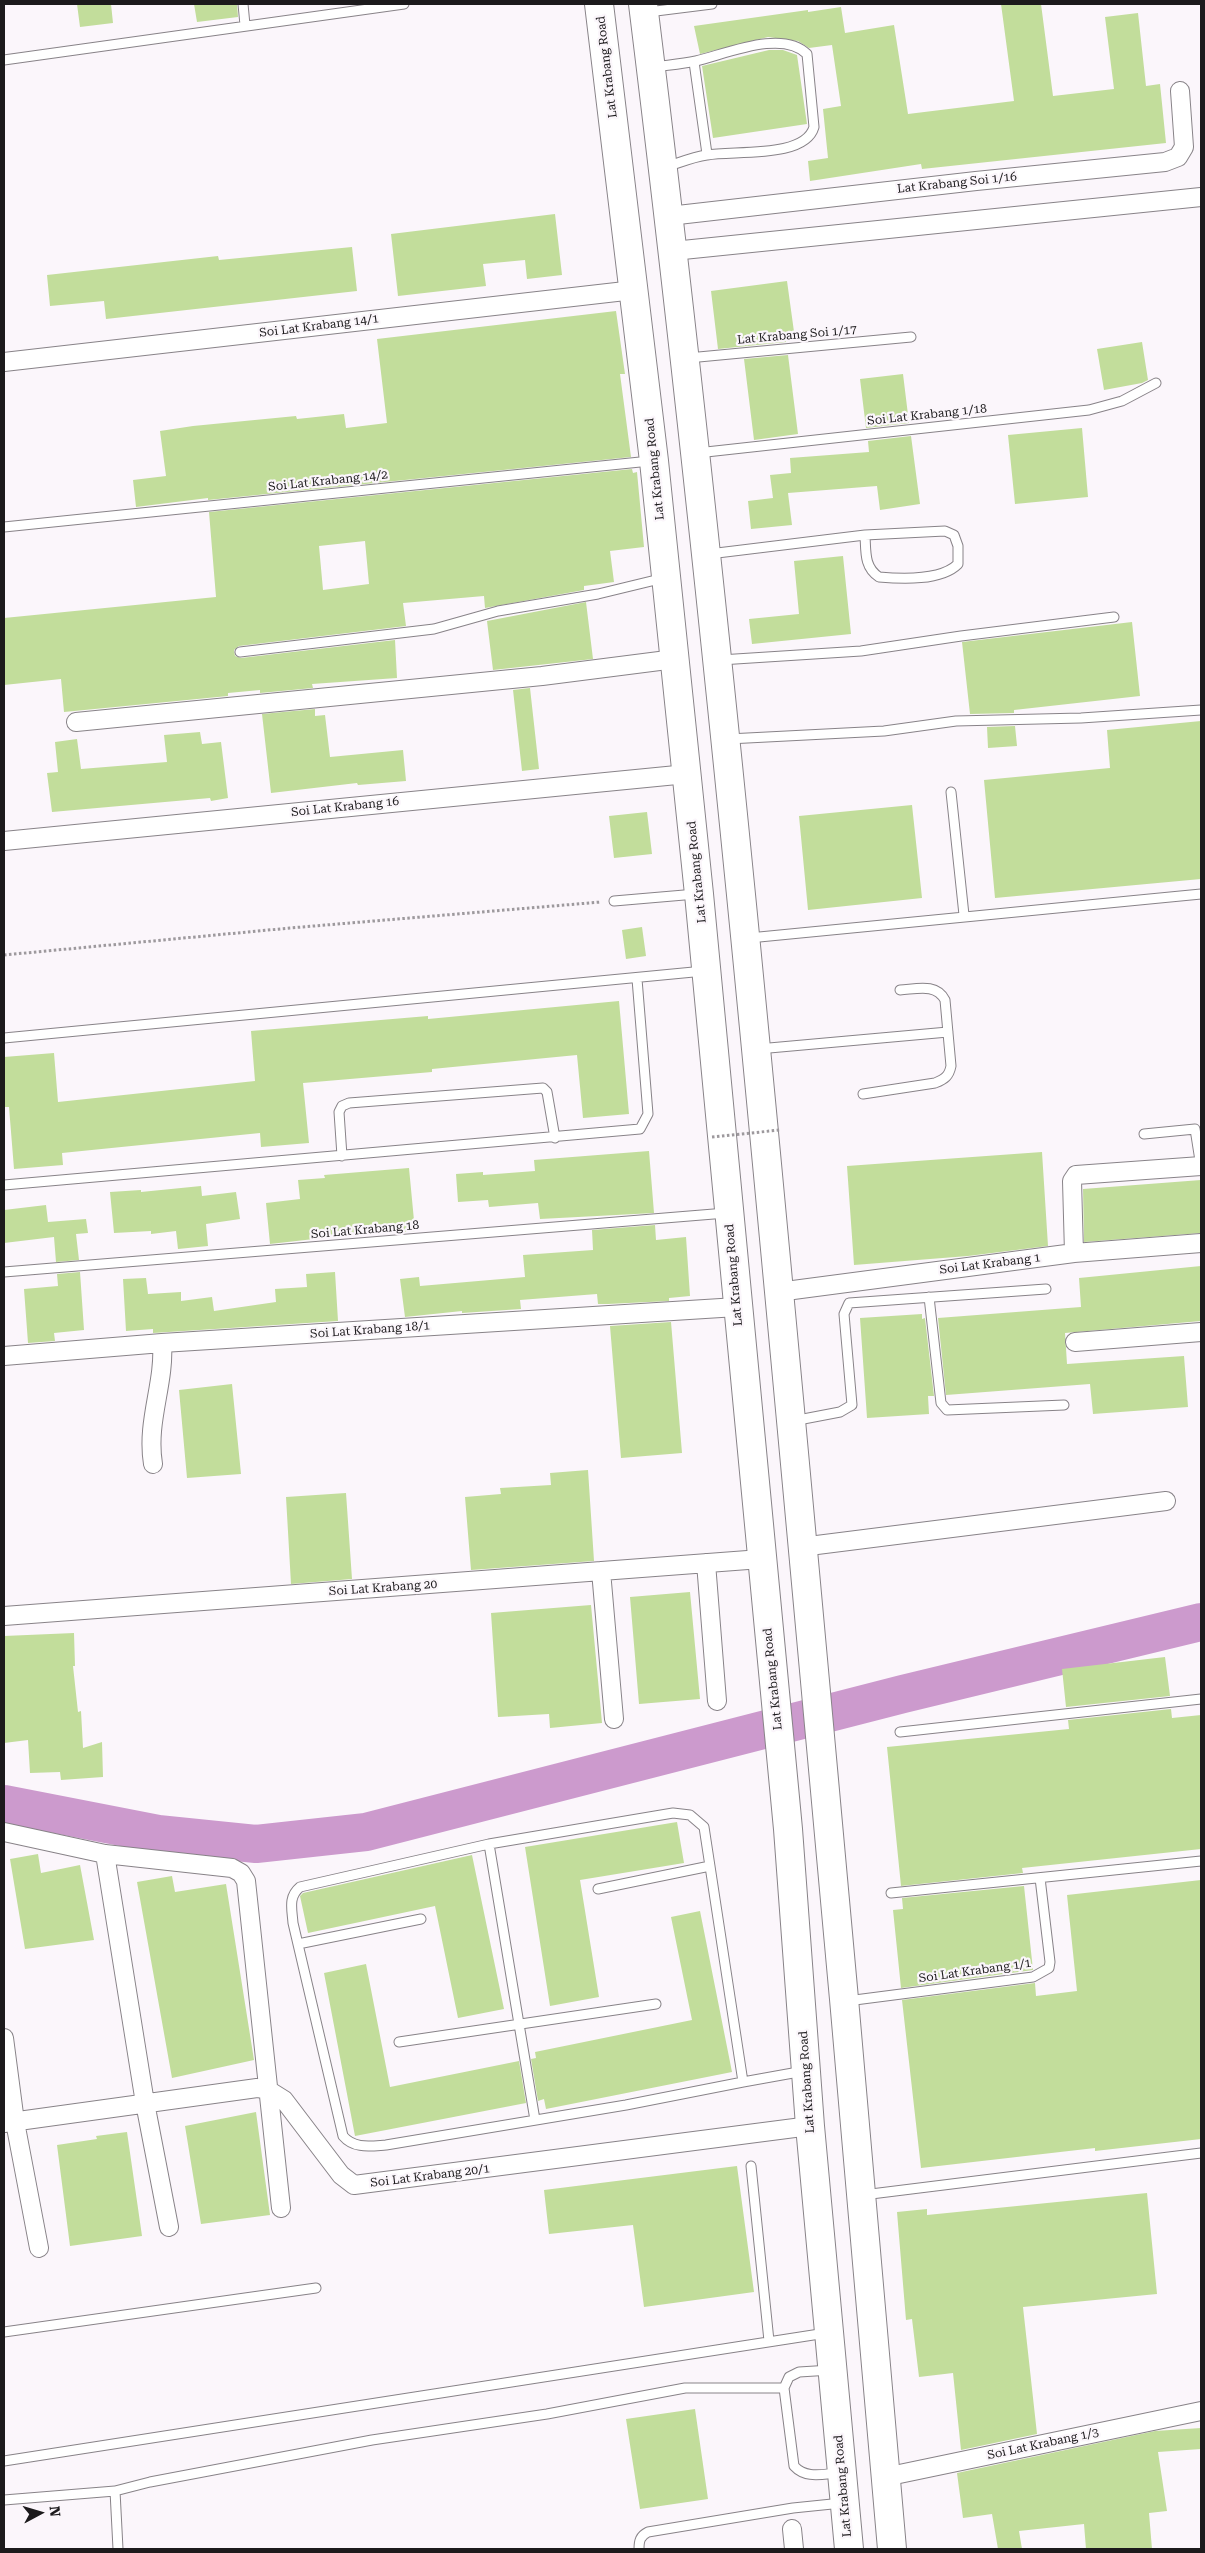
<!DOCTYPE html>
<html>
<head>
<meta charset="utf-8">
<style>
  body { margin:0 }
  #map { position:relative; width:1205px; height:2553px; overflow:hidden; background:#fbf6fb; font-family:"Roboto Serif",serif }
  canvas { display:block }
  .frame { position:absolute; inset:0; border:5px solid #1c1a1c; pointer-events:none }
  .north { position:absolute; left:15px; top:2488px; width:50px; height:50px; -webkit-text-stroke:4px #fbf6fb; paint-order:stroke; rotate:84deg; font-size:14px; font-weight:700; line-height:20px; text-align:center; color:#1c1a1c }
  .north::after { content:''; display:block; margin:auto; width:18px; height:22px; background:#1c1a1c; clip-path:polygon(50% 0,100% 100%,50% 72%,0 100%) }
</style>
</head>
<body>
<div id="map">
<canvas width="1205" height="2553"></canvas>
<div class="frame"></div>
<div class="north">N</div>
</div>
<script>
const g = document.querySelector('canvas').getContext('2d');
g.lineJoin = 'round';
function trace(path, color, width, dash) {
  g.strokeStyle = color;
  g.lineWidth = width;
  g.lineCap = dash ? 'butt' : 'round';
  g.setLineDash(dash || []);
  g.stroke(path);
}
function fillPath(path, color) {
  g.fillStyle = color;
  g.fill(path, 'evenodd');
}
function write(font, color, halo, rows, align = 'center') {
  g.font = font + ' "Roboto Serif",serif';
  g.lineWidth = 4.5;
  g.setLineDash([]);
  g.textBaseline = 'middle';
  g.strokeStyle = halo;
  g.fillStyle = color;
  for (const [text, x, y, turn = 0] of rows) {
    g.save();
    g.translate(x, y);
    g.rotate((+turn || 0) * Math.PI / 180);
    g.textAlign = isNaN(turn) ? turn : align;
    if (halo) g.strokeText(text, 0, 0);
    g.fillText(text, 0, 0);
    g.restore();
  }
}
trace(new Path2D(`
  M4,1804L158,1834L256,1844L366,1832L903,1694L1201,1622`), '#cc9acd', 38);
fillPath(new Path2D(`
  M77,4H111L113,23L80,27Z
  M194,4H237L238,17L197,22Z
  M1001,4H1041L1053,96L1114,89L1105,17L1138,13L1146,86L1160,84L1166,143L922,169L921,164L810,181L808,161L828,158L823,109L841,106L832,45L809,48L798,41L768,37L700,54L694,26L808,10V12L841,7L845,33L894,25L908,114L1014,101Z
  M769,50H783L797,55L807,124L713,138L702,66Z
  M555,214L562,275L527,279L525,260L483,264L486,286L398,296L391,234Z
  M352,247L357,291L106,319L104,301L50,306L47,275L218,256L219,260Z
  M787,281L795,339L786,340V342L718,349L711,291Z
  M616,311L625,374H620L631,457L208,500V498L136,507L133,480L166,476L160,431L193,426L296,416L297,419L344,414L346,428L387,423L377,339Z
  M1142,342L1148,380L1142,383L1104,390L1097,349Z
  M788,355L798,434L754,440L744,359Z
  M903,374L909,423L866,428L860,379Z
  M1082,428L1088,497L1015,504L1008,435Z
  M911,436L920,504L880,510L877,486L788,493L792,525L751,529L748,501L773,498L770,475L791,473L790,458L869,452L868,441Z
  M632,469L633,473L637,472L644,547L610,551L614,582L584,586V590L485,608L484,596L403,603L406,626L239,646L234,650L235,656L241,658L395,640L397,678L312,684L313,688L260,693V690L228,693V696L64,712L61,679L4,685V618L216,597L209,512ZM365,541L369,584L323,590L319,546Z
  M843,556L851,634L752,644L749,619L799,614L794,561Z
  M586,602L593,659L493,670L487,621Z
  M1132,622L1140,696L1014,710V713L970,714L962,642Z
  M530,688L539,769L522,771L513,690Z
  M315,709V716L325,715L330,757L403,750L406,781L358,785L357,783L271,793L262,714Z
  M1201,721V879L995,898L984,780L1110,768L1107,730Z
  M1015,726L1017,746L988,748L987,727Z
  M200,732L202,744L221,742L228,798L211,801L210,798L52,812L47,773L58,772L55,742L77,739L81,769L167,762L164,735Z
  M912,805L922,898L808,910L799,816Z
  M647,812L652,854L614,858L609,816Z
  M642,927L646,956L626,959L622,930Z
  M619,1001L629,1114L583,1118L577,1055L432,1069V1072L303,1083L309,1143L261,1147L260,1133L62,1153L63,1165L14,1169L9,1107H4V1057L54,1053L58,1102L255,1081L251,1031L428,1016V1019Z
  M649,1151L654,1213L540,1219L538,1203L489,1207L488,1200L458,1202L456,1174L483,1172V1175L535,1171L534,1160Z
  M1042,1152L1048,1246L968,1256L854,1265L847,1166Z
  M409,1168L415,1231L394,1233L393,1230L270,1244L266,1203L300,1199L298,1180L325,1178L324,1175Z
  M1201,1180V1233L1084,1242L1083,1189Z
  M201,1186L202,1196L236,1192L240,1219L206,1224L208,1246L178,1249L176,1231L151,1234V1231L114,1233L110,1192L141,1190V1192Z
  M46,1205L48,1222L86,1219L88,1233L76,1234L79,1260L56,1262L54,1237L4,1243V1210Z
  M655,1225L656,1240L686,1237L690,1296L669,1298V1301L608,1304H598L597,1294L520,1300L521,1309L462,1313V1311L405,1317L400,1279L419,1277L420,1286L525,1277L523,1255L593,1250L592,1230Z
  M1201,1266V1321L1065,1333L1067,1364L1184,1356L1188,1407L1093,1414L1090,1384L946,1395L938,1318L1081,1307L1079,1278Z
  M80,1272L84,1330L54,1333L55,1341L28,1343L24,1289L58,1286L57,1274Z
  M335,1272L338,1321L153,1333V1329L126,1331L123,1279L146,1278L148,1294L181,1292V1301L212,1297L214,1311L276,1302L275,1289L307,1287L306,1274Z
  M922,1314V1319L925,1318L934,1396H928L929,1414L867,1418L860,1318Z
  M671,1322L682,1453L621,1458L610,1326Z
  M232,1384L241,1474L187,1478L179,1390Z
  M588,1470L594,1561L471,1570L465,1497L501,1494L500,1488L551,1485L550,1473Z
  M346,1493L352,1579L291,1584L286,1497Z
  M690,1592L700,1699L639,1704L630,1597Z
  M591,1605L602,1723L550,1728L549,1714L498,1717L491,1613Z
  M74,1633L75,1666H73L78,1712L81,1711L83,1748L102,1742L103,1777L61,1780L60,1772L30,1773L28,1740L4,1743V1636Z
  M1165,1657L1170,1696L1066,1707L1062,1669Z
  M1171,1709L1172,1718L1201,1715V1849L1022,1868L1023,1873L901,1886L887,1747L1069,1729L1068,1720Z
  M677,1822L684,1863L580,1880L599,1997L550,2006L525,1847Z
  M38,1854L41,1873L80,1865L94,1940L25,1949L10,1859Z
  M472,1855L504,2009L458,2018L435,1906L308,1933L300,1896L303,1893Z
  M172,1876L175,1892L226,1884L254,2060L172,2078L137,1882Z
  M1201,1880V2139L1095,2151V2148L921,2168L902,2000L1035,1983L1036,1996L1077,1991L1067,1895Z
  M1024,1886L1033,1970L901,1988L893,1910L903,1909L902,1898Z
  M700,1911L732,2072L546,2109L544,2099L538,2101L531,2059L536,2058L535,2052L692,2020L671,1917Z
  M366,1964L390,2087L519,2061L526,2103L355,2136L324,1973Z
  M256,2112L270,2215L201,2224L185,2126Z
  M127,2132L142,2236L70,2246L57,2145L97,2139L96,2136Z
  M737,2166L754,2292L644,2307L633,2225L549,2234L544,2190Z
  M1147,2193L1157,2294L1023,2307L1037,2434L961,2450L953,2373L919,2377L912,2319L906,2320L897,2212L927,2209V2215Z
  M695,2409L708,2499L640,2509L626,2419Z
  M1201,2428V2449L1158,2452L1167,2511L1149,2513L1152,2549H1086L1084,2524L1019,2531L1022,2549H998L992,2514L963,2518L957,2473L1155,2431Z`), '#c2dd9b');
const service = new Path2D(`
  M243,4L245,25
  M648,12L712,4
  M4,60L404,4
  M694,62L707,154
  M654,67C668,65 682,64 696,61C726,54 782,29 807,54L814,127C805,159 733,150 707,155C692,157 679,163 666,167
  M688,358L911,337
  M697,453L1089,410L1122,401L1156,383
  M4,527L650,461
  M945,531L954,535L958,546V564C941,581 902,579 879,577C864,567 866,552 865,535Z
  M709,554L865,535
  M240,652L434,629L498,611L598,594L664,578
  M720,660L861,651L961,636L1114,617
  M728,739L884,731L956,721L1081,718L1201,710
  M951,792L964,915
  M614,901L696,894
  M749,938L1201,894
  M4,1038L704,971
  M758,1049L948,1032
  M863,1094L935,1083C945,1079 949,1076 951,1066L945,1000C936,983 917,989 900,990
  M1144,1134L1195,1129L1201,1167
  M342,1156L339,1112L342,1106L349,1103L543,1088L547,1092L555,1138
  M4,1185L640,1129L648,1114L637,979
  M4,1272L726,1213
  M929,1297L941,1403L947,1410L1064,1405
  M793,1421L840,1412L852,1405L844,1314L849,1303L1046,1289
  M900,1732L1201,1699
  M673,1813L690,1815L704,1827L743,2082L626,2105L386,2145C370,2146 354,2149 343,2136L293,1923C292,1909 288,1897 300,1887L489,1844Z
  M489,1844L535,2120
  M598,1889L710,1866
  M891,1893L1201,1861
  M298,1944L421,1919
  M847,2001L1033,1977L1049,1968L1050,1962L1040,1878
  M399,2042L656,2004
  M743,2082L804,2071
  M751,2166L769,2341
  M863,2195L1201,2153
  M4,2332L316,2288
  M831,2370L799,2372L789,2377L784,2388L794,2466C806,2479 822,2474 839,2473
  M4,2461L826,2333
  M4,2500L115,2491
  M118,2549L115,2491L150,2482L372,2440L547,2414L685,2388H784
  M639,2549C639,2541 640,2536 648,2532L793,2508L842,2503`);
const minor = new Path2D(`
  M669,216L976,181L1165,162L1178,157L1184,147L1180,91
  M673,251L1201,197
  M4,362L634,290
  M76,722L542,676L675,659
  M4,841L687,774
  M1074,1253L1072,1181L1076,1175L1201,1166
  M778,1292L1074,1253L1201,1243
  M1075,1342L1201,1332
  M4,1356L162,1343L737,1307
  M153,1464C146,1421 165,1384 162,1343
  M801,1547L1166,1501
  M706,1563L717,1701
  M601,1571L614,1719
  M4,1616L761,1559
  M4,1832L105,1854L232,1868L241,1873L246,1881L281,2208
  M105,1854L145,2103L169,2227
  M4,2038L15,2122L39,2248
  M4,2123L257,2088L268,2090L284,2100L341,2175L354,2185L810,2126
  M885,2477L1201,2411
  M792,2529L794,2549`);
const primary = new Path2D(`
  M599,4L654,461L699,894L788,1829L810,2126L849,2549
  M643,4C725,667 783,1333 844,1999C861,2182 875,2366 892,2549`);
trace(service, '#888388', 11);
trace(minor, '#888388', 20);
trace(primary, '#888388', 30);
trace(new Path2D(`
  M4,955L290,928L601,902`), '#9d999d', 3, [2.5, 2.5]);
trace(service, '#fff', 9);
trace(minor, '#fff', 18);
trace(primary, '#fff', 28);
trace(new Path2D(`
  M712,1137L780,1130`), '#9d999d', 3, [2.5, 2.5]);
write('12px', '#1c1a1c', '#fbf6fb', [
  ["Lat Krabang Road",607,67,-97],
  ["Lat Krabang Soi 1/16",957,183,-6],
  ["Soi Lat Krabang 14/1",319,326,-7],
  ["Lat Krabang Soi 1/17",797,335,-5],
  ["Soi Lat Krabang 1/18",927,415,-6],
  ["Lat Krabang Road",655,469,-96],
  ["Soi Lat Krabang 14/2",328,481,-6],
  ["Soi Lat Krabang 16",345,807,-6],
  ["Lat Krabang Road",697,872,-96],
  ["Soi Lat Krabang 18",365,1230,-5],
  ["Soi Lat Krabang 1",990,1264,-7],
  ["Lat Krabang Road",734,1275,-95],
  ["Soi Lat Krabang 18/1",370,1330,-4],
  ["Soi Lat Krabang 20",383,1588,-4],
  ["Lat Krabang Road",773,1679,-96],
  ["Soi Lat Krabang 1/1",975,1971,-8],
  ["Lat Krabang Road",807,2082,-94],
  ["Soi Lat Krabang 20/1",430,2176,-7],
  ["Soi Lat Krabang 1/3",1043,2444,-12],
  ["Lat Krabang Road",843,2486,-95]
]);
</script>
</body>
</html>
